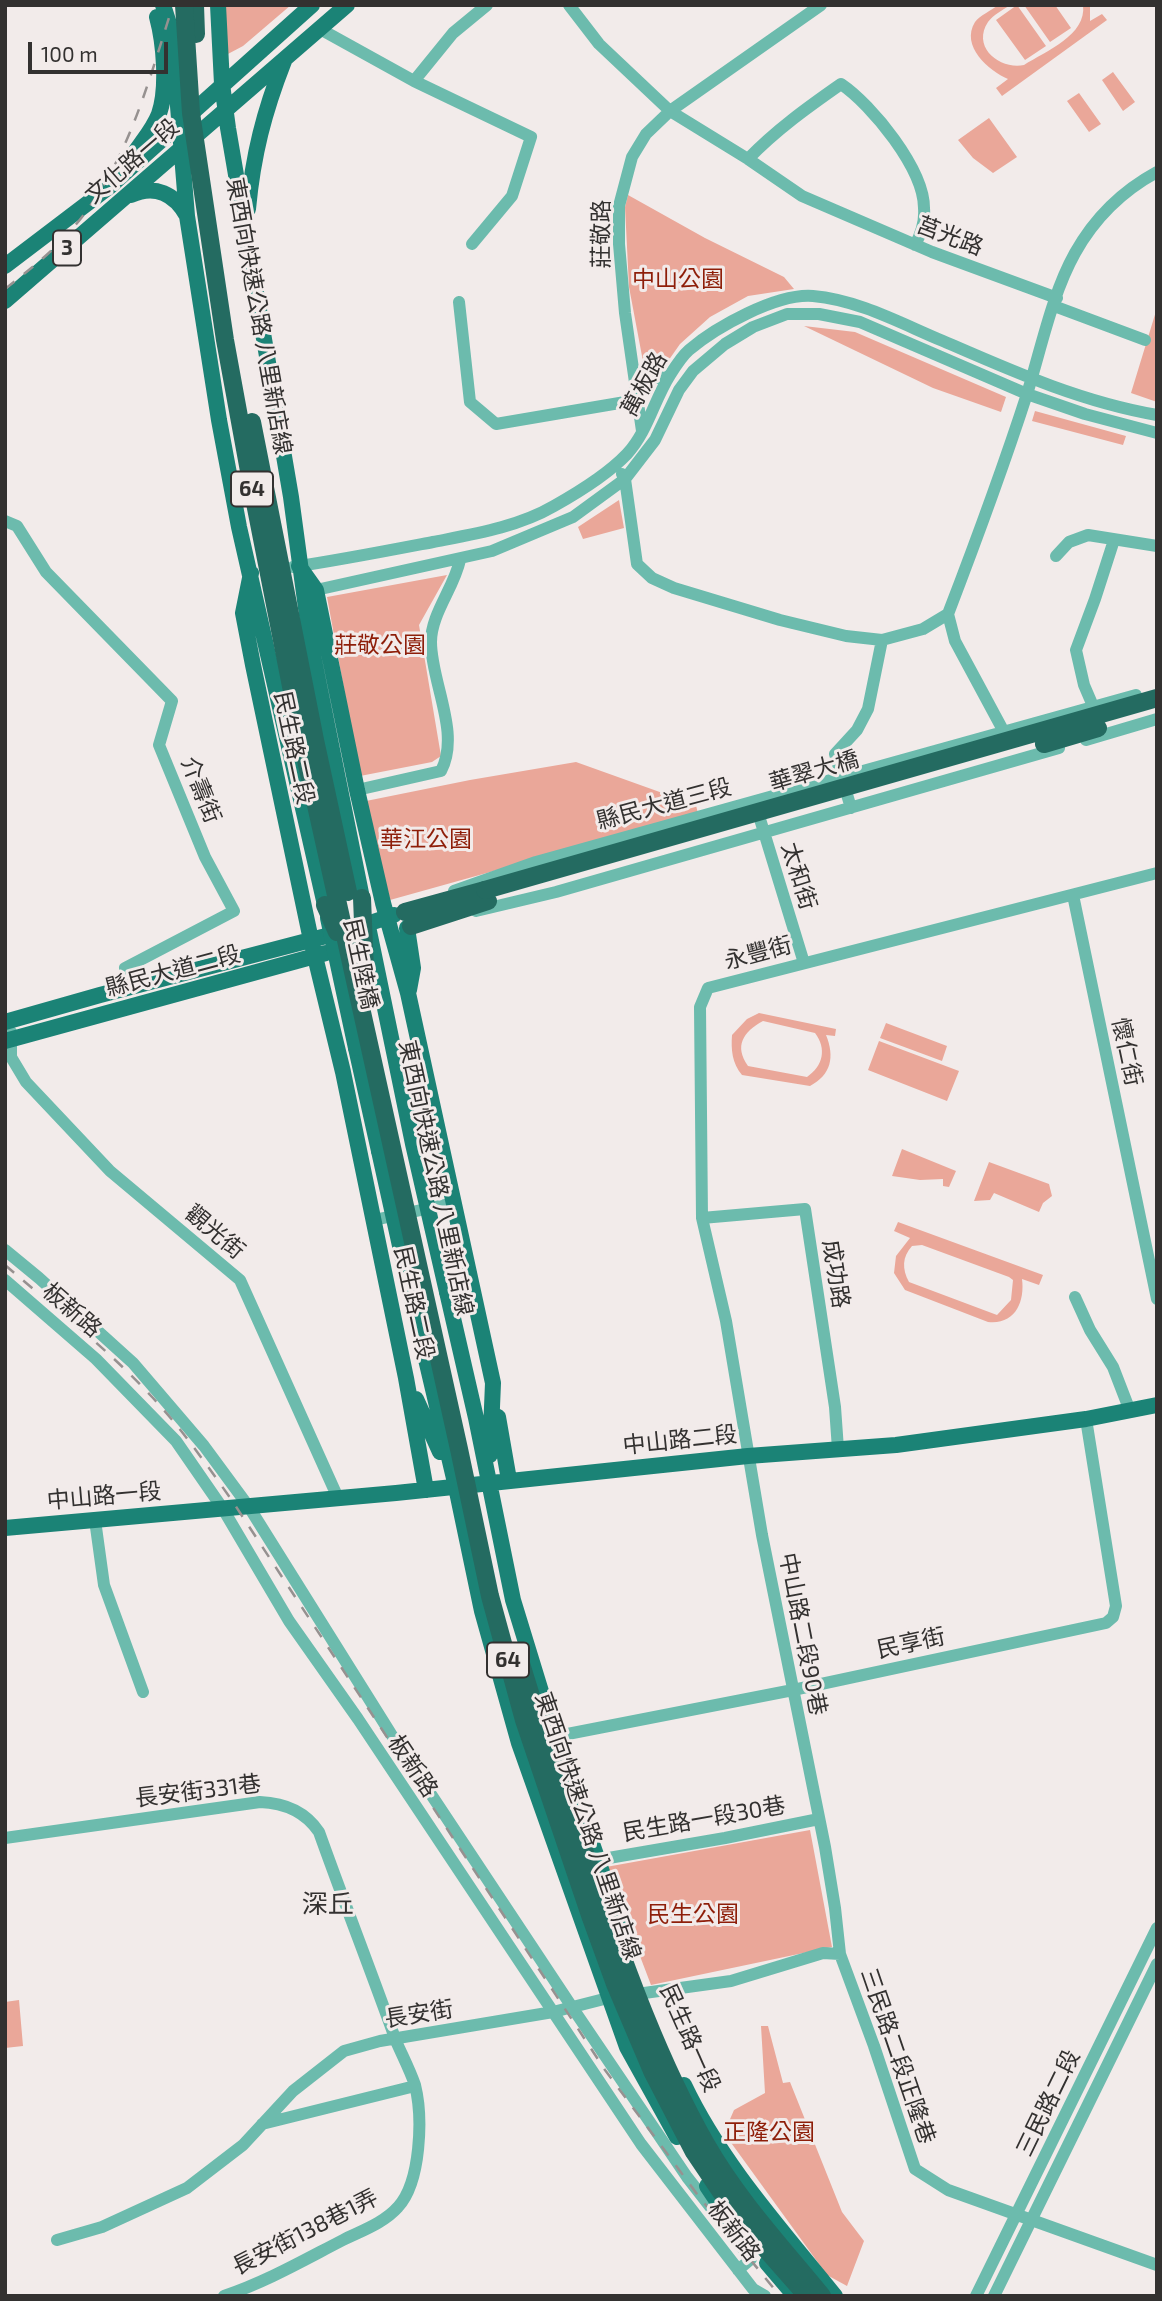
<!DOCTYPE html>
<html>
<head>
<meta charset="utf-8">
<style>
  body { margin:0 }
  #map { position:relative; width:1162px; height:2301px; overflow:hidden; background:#f2ebea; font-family:"Exo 2",sans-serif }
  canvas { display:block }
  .frame { position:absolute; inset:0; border:7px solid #333130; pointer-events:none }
  .scale { position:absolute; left:28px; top:42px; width:140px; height:32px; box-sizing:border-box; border:4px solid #333130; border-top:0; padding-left:9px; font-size:21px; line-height:24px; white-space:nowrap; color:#333130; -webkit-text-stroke:5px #f2ebea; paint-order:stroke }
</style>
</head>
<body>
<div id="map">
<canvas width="1162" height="2301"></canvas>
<div class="frame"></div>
<div class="scale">100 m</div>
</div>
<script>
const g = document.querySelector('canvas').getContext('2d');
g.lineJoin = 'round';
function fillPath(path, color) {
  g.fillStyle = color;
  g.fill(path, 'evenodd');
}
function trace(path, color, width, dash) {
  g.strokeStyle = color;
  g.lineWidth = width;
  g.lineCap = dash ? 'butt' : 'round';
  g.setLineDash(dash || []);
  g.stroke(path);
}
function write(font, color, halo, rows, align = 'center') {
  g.font = font + ' "Exo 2","Noto Sans TC",sans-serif';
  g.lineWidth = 6;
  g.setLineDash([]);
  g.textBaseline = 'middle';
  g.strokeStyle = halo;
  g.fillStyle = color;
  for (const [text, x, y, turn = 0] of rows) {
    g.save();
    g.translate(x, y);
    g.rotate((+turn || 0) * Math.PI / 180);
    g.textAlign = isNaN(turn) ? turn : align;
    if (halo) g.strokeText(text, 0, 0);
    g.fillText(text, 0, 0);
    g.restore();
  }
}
fillPath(new Path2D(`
  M221,5H291L243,46L226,55Z
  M998,5H1010C1003,10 993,15 988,22C971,48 1001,70 1024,65C1046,51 1087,35 1083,5H1090V21L1102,14L1107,20L1002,96L996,88L1008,79C989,71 960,46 975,22C979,16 992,10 998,5Z
  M1017,5L1046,46L1025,60L996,20Z
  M1024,5H1055L1071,28L1050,42Z
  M1113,72L1135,102L1123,111L1102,80Z
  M1079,93L1101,124L1089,132L1067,101Z
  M989,118L1017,157L993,173L973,158L958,140Z
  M628,195L705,238L784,277L794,289L748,296L710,317L680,344L659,374L645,372L629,287L625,207Z
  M1157,308V402L1131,393Z
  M804,326L855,332L1006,397L1001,412L933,388Z
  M1035,411L1126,436L1123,445L1032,421Z
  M619,500L624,528L583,539L578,527Z
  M447,575L419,625L441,756L432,762L360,776L327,597Z
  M576,762L696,805L698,814L390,900L366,801L470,780Z
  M759,1013L836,1029L835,1036L826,1035C835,1057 831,1075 810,1086L742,1075C732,1063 731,1050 732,1035L747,1019ZM763,1021L815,1033C827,1049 823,1066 807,1077L748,1066C734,1046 743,1032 763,1021Z
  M886,1023L947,1046L942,1061L880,1038Z
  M879,1041L959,1071L947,1101L868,1070Z
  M902,1149L956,1171L949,1187L943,1186V1179L920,1180L892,1176Z
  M989,1162L1049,1184L1052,1196L1043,1203L1039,1212L994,1193L990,1200L974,1201Z
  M898,1222L1043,1275L1039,1285L1022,1279C1025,1302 1015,1325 988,1322L905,1290L894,1273L896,1256L910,1238L894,1231ZM922,1245L1009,1277L1013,1280L1011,1300L997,1315L909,1282C902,1269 902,1257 912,1246Z
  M810,1830L832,1947L651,1985L606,1867Z
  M19,2000L23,2046L5,2048V2002Z
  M761,2026H768L783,2083L790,2082L842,2212L864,2241L847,2286L827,2275L724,2133L734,2110L765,2093Z`), '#eaa799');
trace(new Path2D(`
  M569,5L599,44L670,111L748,159L802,196L932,252L1057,298
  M320,29L414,81L531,137L512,196L472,244
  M414,81L453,33L487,5
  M748,159C776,130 808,107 841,84C872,105 924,169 924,208C925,220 921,234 915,245
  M459,302L470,402L496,424L637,400
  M1054,306L1145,340
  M634,373L657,378L669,376
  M642,431L625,313L619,244V206L632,157L646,134L670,111L821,5
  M622,474L625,479L637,564L652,578L674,588L780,620L846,636L882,640L923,629L948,614
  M5,521L17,526L46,572L172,701L159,745L205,857L234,911L125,968L130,987
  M1056,556L1069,542L1088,535L1157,546
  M293,567C340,560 386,551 433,542C474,534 518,527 554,506C579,492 608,474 627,454C648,431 654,400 670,375C675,367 682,356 689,350C716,327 777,293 813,296C859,300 902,324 943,341C1012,371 1081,402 1157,415
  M316,590L492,551L573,517L625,479L655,440L679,390L693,371L725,344L753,327L787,314H819L860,322L1027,394L1085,414L1157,433
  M948,614C976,541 1003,468 1027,394C1041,349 1052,294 1075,253C1094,219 1122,191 1157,172
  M948,614L955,641L1004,732
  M1093,706L1084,685L1076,650L1095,599L1114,540
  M1086,740L1157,719
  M357,790L441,771C461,733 431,682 431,642C431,614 454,588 460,560
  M756,806L804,963
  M851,808L835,754L857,730L868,709L882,640
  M1157,873L708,988L700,1007L702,1218L726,1321L762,1535L825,1847L835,1908L840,1954L874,2046L915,2169L948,2190L1157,2265
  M454,891L536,862L1136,695
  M1073,895L1157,1299
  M476,911L556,892L1059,748
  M11,1032V1057L26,1082L110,1171L240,1280L338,1498
  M702,1218L805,1209L835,1407L838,1449
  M374,1220L454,1203
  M5,1250L39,1278L133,1363L204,1446L249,1507L391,1734L572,2007L687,2177L751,2259L738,2270
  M5,1280L96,1359L176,1441L223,1509L289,1621L358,1719L641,2144L753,2289L765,2296
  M1075,1297L1090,1330L1113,1367L1130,1411
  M95,1520L104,1585L143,1692
  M547,1738L793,1690L1106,1623L1113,1617L1116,1606L1086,1419
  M5,1838L260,1802C285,1803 305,1811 319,1832C344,1902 371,1971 396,2041C402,2055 410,2070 415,2085C423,2117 421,2182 398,2207C384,2223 361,2231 343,2240C304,2260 266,2282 224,2296
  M597,1860L725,1838L819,1819
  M262,2124L415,2086
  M57,2240L102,2227L187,2188L243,2145L293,2091L344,2051L380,2041L553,2012L608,1998L731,1981L823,1953L840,1954
  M976,2296L1157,1928
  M994,2296L1157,1964`), '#6cbbad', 12);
trace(new Path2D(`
  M163,5L172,33L187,216L219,420L239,527L325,905
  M218,5L222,84L228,128L291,497L311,645L362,898
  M130,160C139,145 153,130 159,114C168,88 164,43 157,17
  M131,195C155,184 175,194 187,216
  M248,209C253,155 264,112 284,61
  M5,266L109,187L312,5
  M5,301L347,5
  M299,566L316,590L357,790L383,903L408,993L493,1383L490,1455
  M251,573L243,613L253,665L311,940L343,1072L406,1378L426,1490
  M407,928L413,968L409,990
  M5,1022L100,995L349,930L394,915
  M5,1041L326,953
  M356,1048L379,1151
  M447,1292L476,1418L513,1600L555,1737L627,1944
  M412,1300L456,1487L482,1611L519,1743L627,2047L677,2137
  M416,1399L440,1452
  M498,1417L509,1480
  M5,1528L396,1493L748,1456L896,1445L1086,1419L1157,1405
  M684,2085C721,2163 781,2229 835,2296
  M707,2186L727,2216L752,2246
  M767,2263L795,2296`), '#1b8376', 16);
trace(new Path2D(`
  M195,5L196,34
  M405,912L485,890
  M411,926L488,901`), '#246b61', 18);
trace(new Path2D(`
  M5,289C25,273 45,258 62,240C125,175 146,89 173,5
  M5,1265C55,1308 108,1349 153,1398C182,1429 206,1464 231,1499L605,2070L700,2198L780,2296`), '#969190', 2.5, [12, 12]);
trace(new Path2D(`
  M328,918L356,1048
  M369,931L413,1144L447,1292
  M379,1151L412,1300`), '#1b8376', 16);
trace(new Path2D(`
  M184,5L191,113L225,340L253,493L302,742L459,1449L490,1596L524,1720L591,1918L615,1984L652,2071L694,2152L721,2192L756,2238L807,2296
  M252,422L315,740L348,892
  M1044,744L1098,728
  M485,890L1157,698
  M362,898L365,971
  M325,905L337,932
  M520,1660C542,1735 569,1808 595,1881C627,1971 659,2061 706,2144C738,2200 782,2247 822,2296`), '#246b61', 18);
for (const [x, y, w] of [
  [67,248,28],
  [252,489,42],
  [508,1660,42]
]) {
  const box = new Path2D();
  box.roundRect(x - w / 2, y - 17.5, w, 35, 5);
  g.fillStyle = '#f2ebea';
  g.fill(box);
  trace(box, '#333130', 2);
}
write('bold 21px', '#333130', null, [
  ["3",67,248],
  ["64",252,489],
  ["64",508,1660]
]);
write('23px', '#333130', '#f2ebea', [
  ["文化路一段",132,161,-41],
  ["莊敬路",601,234,-90],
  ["莒光路",950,236,21],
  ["東西向快速公路 八里新店線",259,316,80],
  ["萬板路",644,384,-61],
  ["民生路二段",294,748,78],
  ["華翠大橋",814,771,-16],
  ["介壽街",201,790,68],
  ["縣民大道三段",664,804,-15],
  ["太和街",799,876,73],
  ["永豐街",758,953,-15],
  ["民生陸橋",361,964,78],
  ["縣民大道二段",173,971,-15],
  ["懷仁街",1127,1052,78],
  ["東西向快速公路 八里新店線",436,1178,78],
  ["觀光街",215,1232,40],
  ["成功路",836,1274,81],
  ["民生路二段",414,1303,78],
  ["板新路",72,1310,41],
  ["中山路二段",680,1440,-6],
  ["中山路一段",104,1496,-5],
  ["中山路二段90巷",803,1634,79],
  ["民享街",911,1643,-12],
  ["板新路",413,1766,56],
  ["長安街331巷",198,1791,-7],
  ["民生路一段30巷",704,1819,-10],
  ["東西向快速公路 八里新店線",588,1826,71],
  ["長安街",419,2014,-9],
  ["民生路一段",690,2038,66],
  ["三民路二段正隆巷",898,2056,71],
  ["三民路二段",1048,2103,-64],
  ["板新路",734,2231,52],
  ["長安街138巷1弄",305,2232,-27]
]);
write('23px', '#8e1e09', '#f2ebea', [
  ["中山公園",678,279],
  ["莊敬公園",380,645],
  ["華江公園",426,839],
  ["民生公園",693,1914],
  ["正隆公園",769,2132]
]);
write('26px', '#333130', '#f2ebea', [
  ["深丘",328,1904]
]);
</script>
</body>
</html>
